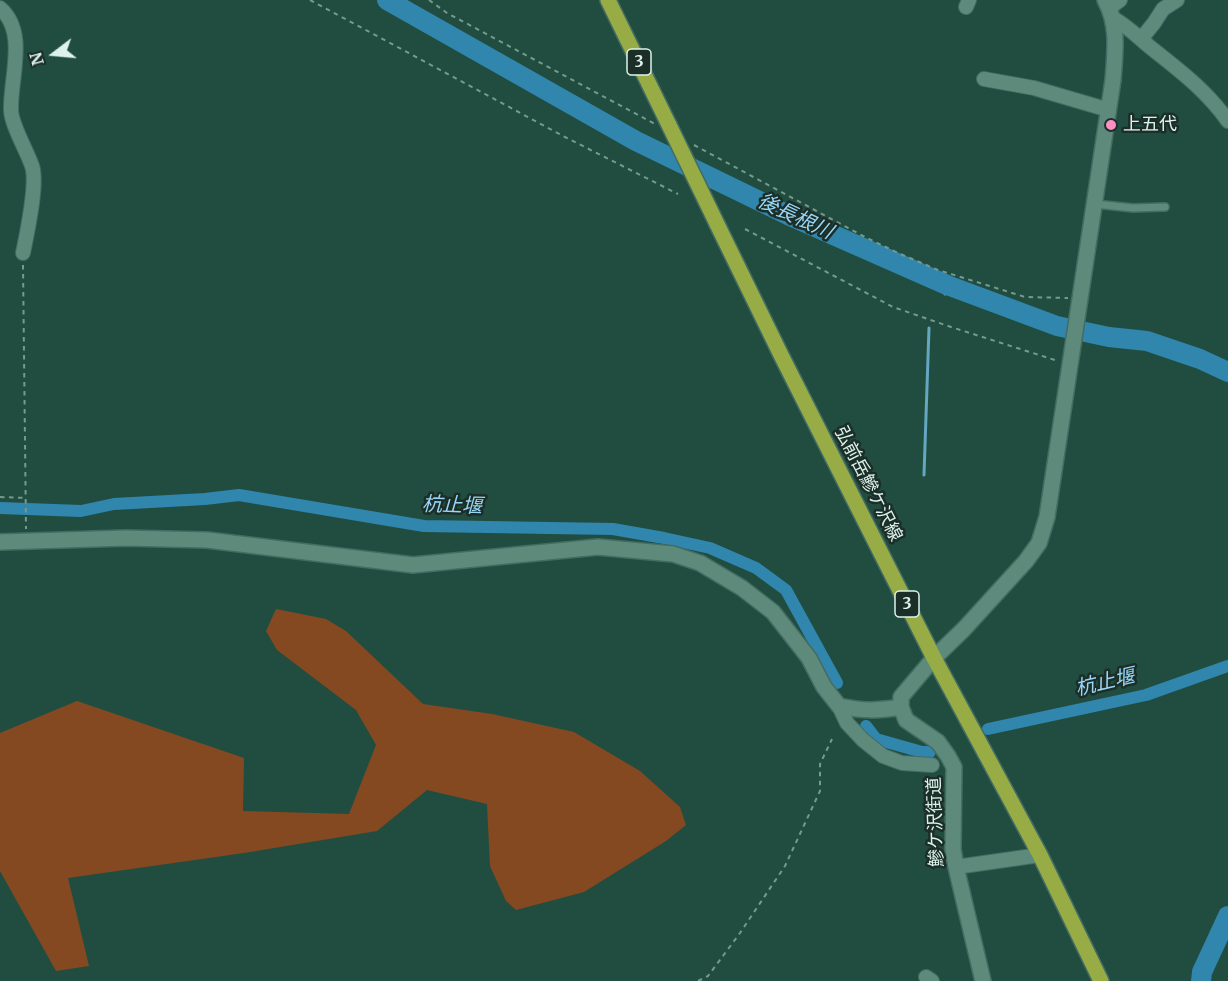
<!DOCTYPE html>
<html>
<head>
<meta charset="utf-8">
<style>
  body { margin:0 }
  #map { position:relative; width:1228px; height:981px; overflow:hidden; background:#214d40; font-family:Merriweather,serif }
  canvas { display:block }
  .north { position:absolute; left:24px; top:24px; width:60px; height:60px; -webkit-text-stroke:4px #1c2e28; paint-order:stroke; rotate:254deg; font-size:16px; font-weight:700; line-height:24px; text-align:center; color:#dcf3eb }
  .north::after { content:''; display:block; margin:auto; width:21px; height:27px; background:#dcf3eb; clip-path:polygon(50% 0,100% 100%,50% 72%,0 100%) }
</style>
</head>
<body>
<div id="map">
<canvas width="1228" height="981"></canvas>
<div class="north">N</div>
</div>
<script>
const g = document.querySelector('canvas').getContext('2d');
g.lineJoin = 'round';
function fillPath(path, color) {
  g.fillStyle = color;
  g.fill(path, 'evenodd');
}
function trace(path, color, width, dash) {
  g.strokeStyle = color;
  g.lineWidth = width;
  g.lineCap = dash ? 'butt' : 'round';
  g.setLineDash(dash || []);
  g.stroke(path);
}
function write(font, color, halo, rows, align = 'center') {
  g.font = font + ' Merriweather,"Noto Sans JP",serif';
  g.lineWidth = 5;
  g.setLineDash([]);
  g.textBaseline = 'middle';
  g.strokeStyle = halo;
  g.fillStyle = color;
  for (const [text, x, y, turn = 0] of rows) {
    g.save();
    g.translate(x, y);
    g.rotate((+turn || 0) * Math.PI / 180);
    g.textAlign = isNaN(turn) ? turn : align;
    if (halo) g.strokeText(text, 0, 0);
    g.fillText(text, 0, 0);
    g.restore();
  }
}
fillPath(new Path2D(`
  M276,609L326,619L346,631L423,704L492,714L574,732L640,771L680,807L686,825L666,841L584,892L516,910L506,901L490,866L487,804L427,790L377,831L244,853L68,878L89,966L56,971L0,871V733L77,701L244,758L243,811L349,814L376,745L356,710L277,650L266,631Z`), '#854921');
trace(new Path2D(`
  M945,294L947,285
  M924,475L929,328`), '#64a7c0', 3);
trace(new Path2D(`
  M0,508L81,511L114,504L205,499L239,495L424,526L613,529L664,538L710,548L756,568L786,590L837,683
  M866,726L876,739L922,752H930
  M988,729L1146,695L1228,666`), '#3086ad', 12);
trace(new Path2D(`
  M387,0L636,141L788,215L947,285L1057,326L1109,337L1147,341L1200,359L1228,372
  M1201,981L1202,972L1228,916`), '#3086ad', 20);
const service = new Path2D(`
  M1095,204L1133,208L1165,207`);
const minor = new Path2D(`
  M966,7L969,0
  M0,8C28,32 10,78 11,110C11,124 27,151 32,166C38,183 27,233 23,253
  M1109,8L1120,0
  M1113,18C1127,26 1137,36 1150,47C1179,70 1206,90 1228,121
  M1141,39L1154,23L1163,9L1177,0
  M984,79L1034,88L1109,110
  M839,706L847,723L863,740L883,756L902,763L932,765
  M956,867L1040,855
  M926,977L932,981`);
const tertiary = new Path2D(`
  M0,542L126,538L207,540L413,565L598,547L673,554L700,563L742,588L773,612L809,658L824,687L839,706C863,711 877,711 901,707
  M983,981L956,867L953,849L954,767L948,756L938,742L906,720L901,707V697L934,658L964,629L1026,561L1039,543L1047,517L1113,80C1115,53 1119,25 1105,0`);
const primary = new Path2D(`
  M608,0L669,125
  M717,224L781,355L934,658L1040,855L1101,981`);
trace(service, '#436c62', 10);
trace(minor, '#436c62', 16);
trace(tertiary, '#436c62', 18);
trace(primary, '#436c62', 18);
trace(new Path2D(`
  M310,0L565,137L678,194
  M429,0L447,13L655,124
  M694,145L863,236L898,253L938,270L1025,297L1068,298
  M745,229L893,307L951,327L1058,361
  M23,265L26,529
  M0,497L26,498
  M698,981L708,976L740,933L785,866L820,791V764L832,739`), '#77998e', 2, [4.5, 4.5]);
trace(service, '#5e8a7c', 7);
trace(minor, '#5e8a7c', 14);
trace(tertiary, '#5e8a7c', 15);
trace(primary, '#98ac45', 15);
const primaryBridge = new Path2D(`
  M669,125L717,224`);
trace(primaryBridge, '#436c62', 18, []);
trace(primaryBridge, '#98ac45', 15);
for (const [x, y, r, color] of [
  [1111,125,6,"#fc8fc1"]
]) {
  const dot = new Path2D();
  dot.arc(x, y, r, 0, 2 * Math.PI);
  g.fillStyle = color;
  g.fill(dot);
  trace(dot, '#1c2e28', 2);
}
for (const [x, y, w] of [
  [639,62,24],
  [907,604,24]
]) {
  const box = new Path2D();
  box.roundRect(x - w / 2, y - 13, w, 26, 4.5);
  g.fillStyle = '#1c2e28';
  g.fill(box);
  trace(box, '#dcf3eb', 1.5);
}
write('bold 16px', '#dcf3eb', null, [
  ["3",639,62],
  ["3",907,604]
]);
write('18px', '#dcf3eb', '#1c2e28', [
  ["上五代",1123,125]
], 'left');
write('18px', '#dcf3eb', '#1c2e28', [
  ["弘前岳鰺ケ沢線",868,484,63],
  ["鰺ケ沢街道",936,822,-92]
]);
write('italic 20px', '#98d6f7', '#1c2e28', [
  ["後長根川",795,217,25],
  ["杭止堰",452,506,2],
  ["杭止堰",1105,683,-13]
]);
</script>
</body>
</html>
